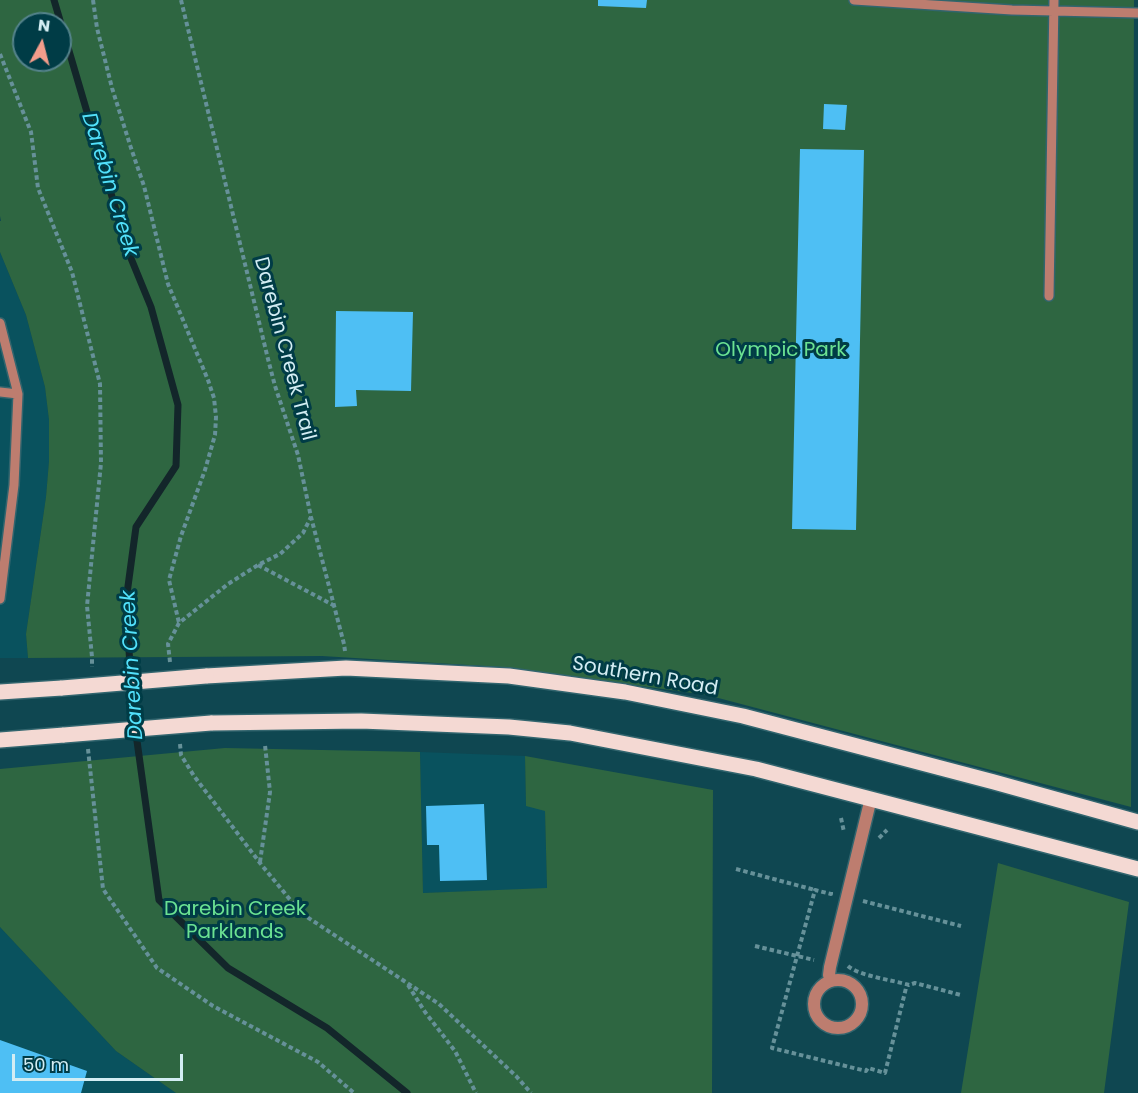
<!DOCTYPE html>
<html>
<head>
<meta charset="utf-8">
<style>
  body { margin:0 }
  #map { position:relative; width:1138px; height:1093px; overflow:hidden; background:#0f4751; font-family:Poppins,sans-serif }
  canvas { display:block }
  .north { position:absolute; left:12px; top:12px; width:60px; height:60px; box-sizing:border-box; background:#003c46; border:2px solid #54838b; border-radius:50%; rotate:7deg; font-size:16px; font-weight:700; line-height:24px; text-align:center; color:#d3edf3 }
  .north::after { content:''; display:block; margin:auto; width:21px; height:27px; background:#f49d8b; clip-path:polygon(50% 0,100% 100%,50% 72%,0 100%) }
  .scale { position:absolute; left:12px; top:1054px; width:171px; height:27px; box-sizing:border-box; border:3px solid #d3edf3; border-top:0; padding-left:8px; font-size:18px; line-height:21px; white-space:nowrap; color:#d3edf3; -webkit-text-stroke:4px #003c46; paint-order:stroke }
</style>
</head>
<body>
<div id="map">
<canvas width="1138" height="1093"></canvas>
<div class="north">N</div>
<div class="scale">50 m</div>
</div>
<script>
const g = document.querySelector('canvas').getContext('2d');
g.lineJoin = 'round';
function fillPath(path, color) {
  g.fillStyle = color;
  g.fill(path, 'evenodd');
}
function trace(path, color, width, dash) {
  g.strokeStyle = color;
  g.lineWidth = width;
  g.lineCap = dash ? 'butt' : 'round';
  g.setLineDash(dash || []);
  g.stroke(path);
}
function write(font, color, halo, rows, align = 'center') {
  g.font = font + ' Poppins,sans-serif';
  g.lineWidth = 6;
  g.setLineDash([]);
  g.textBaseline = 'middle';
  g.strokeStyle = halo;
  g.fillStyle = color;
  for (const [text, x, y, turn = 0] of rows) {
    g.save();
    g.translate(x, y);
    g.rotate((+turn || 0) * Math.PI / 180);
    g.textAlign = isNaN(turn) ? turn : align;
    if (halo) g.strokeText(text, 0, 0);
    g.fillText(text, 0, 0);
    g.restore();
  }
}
fillPath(new Path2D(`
  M0,252L26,315L45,387L49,420V462L46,497L26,634L28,658H0Z
  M420,752L525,756L526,805L545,810L547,889L423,893Z
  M0,927L116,1051L176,1093H0Z`), '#09525e');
fillPath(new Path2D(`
  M0,0H1134L1131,807L707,695L501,667L322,656L28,658L26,634L46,497L49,461V420L45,387L26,315L0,252V221H1L0,216ZM24,24H60V60H24Z
  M225,748L420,752L423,893L547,888L545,811L526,806L525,756L713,790L712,1093H176L116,1051L0,927V769Z
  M998,863L1129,902L1104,1093H961Z`), '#2e6641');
trace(new Path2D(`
  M54,0L128,251L151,307L178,405L176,466L136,527L126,601L134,731L137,741L159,900L228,968L327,1028L407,1093`), '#13262a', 7);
fillPath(new Path2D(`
  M598,0H647L646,8L598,6Z
  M824,104L847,105L845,130L823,129Z
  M800,149L864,150L856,530L792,529Z
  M336,311L413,312L411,391L356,390L357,406L335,407Z
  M484,804L487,880L440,881L439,845H427L426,806Z
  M0,1040L87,1071L81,1093H0Z`), '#4ebff4');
const service = new Path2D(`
  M854,0L1012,10L1138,13
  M1049,296L1054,0
  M0,323L18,394L14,485L0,599
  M0,392L18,394`);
const minor = new Path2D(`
  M814 1004a24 24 0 1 1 48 0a24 24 0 1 1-48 0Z
  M831,981L829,975L830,967L871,798`);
const primary = new Path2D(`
  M206,676L346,668L509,676L625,692L743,716L994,782L1138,822
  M0,692L62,688
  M211,723L361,721L509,727L570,733L756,769L1138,869
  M0,740L64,735`);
trace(service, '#32656e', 12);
trace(minor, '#32656e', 15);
trace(primary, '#32656e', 18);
trace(new Path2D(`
  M93,0L97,28L112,88L131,148L144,186L168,284L208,380L214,398L216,417L215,435L205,470L181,536L169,580L179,623
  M181,0L268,359L275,386L298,455L311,517L344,644L345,651
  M0,54L31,132L38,188L72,272L100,384L101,463L87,606L92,657V667
  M258,565L333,605
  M170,662L168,644L179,623L228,584L258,565L280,554L303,533L311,517
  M180,744L181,755L194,776L260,863L301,913L439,1004L516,1076L531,1093
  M88,749L103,889L157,968L213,1006L318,1062L354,1093
  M841,818L844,832
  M879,838L887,830
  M260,862L270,792L265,745
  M736,869L815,890
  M831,892V894L815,890L772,1048L866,1071L868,1068L885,1073L907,984
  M863,901L961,926
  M755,946L814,960
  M848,966C859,976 893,980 909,985L915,983L961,995
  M408,985L425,1012L455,1051L476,1093`), '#669199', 4, [4.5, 3]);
trace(service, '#bd7d6f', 9);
trace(minor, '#bd7d6f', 12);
trace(primary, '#f4d9d3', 15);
const primaryBridge = new Path2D(`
  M62,688L206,676
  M64,735L211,723`);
trace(primaryBridge, '#32656e', 18, []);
trace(primaryBridge, '#f4d9d3', 15);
write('20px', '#d3edf3', '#003c46', [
  ["Darebin Creek Trail",284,349,75],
  ["Southern Road",645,677,10]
]);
write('20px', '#6be292', '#003c46', [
  ["Olympic Park",781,351],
  ["Darebin Creek",235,910],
  ["Parklands",235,933]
]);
write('italic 21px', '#52e1fb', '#003c46', [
  ["Darebin Creek",109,185,73],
  ["Darebin Creek",133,665,-93]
]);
</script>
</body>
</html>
